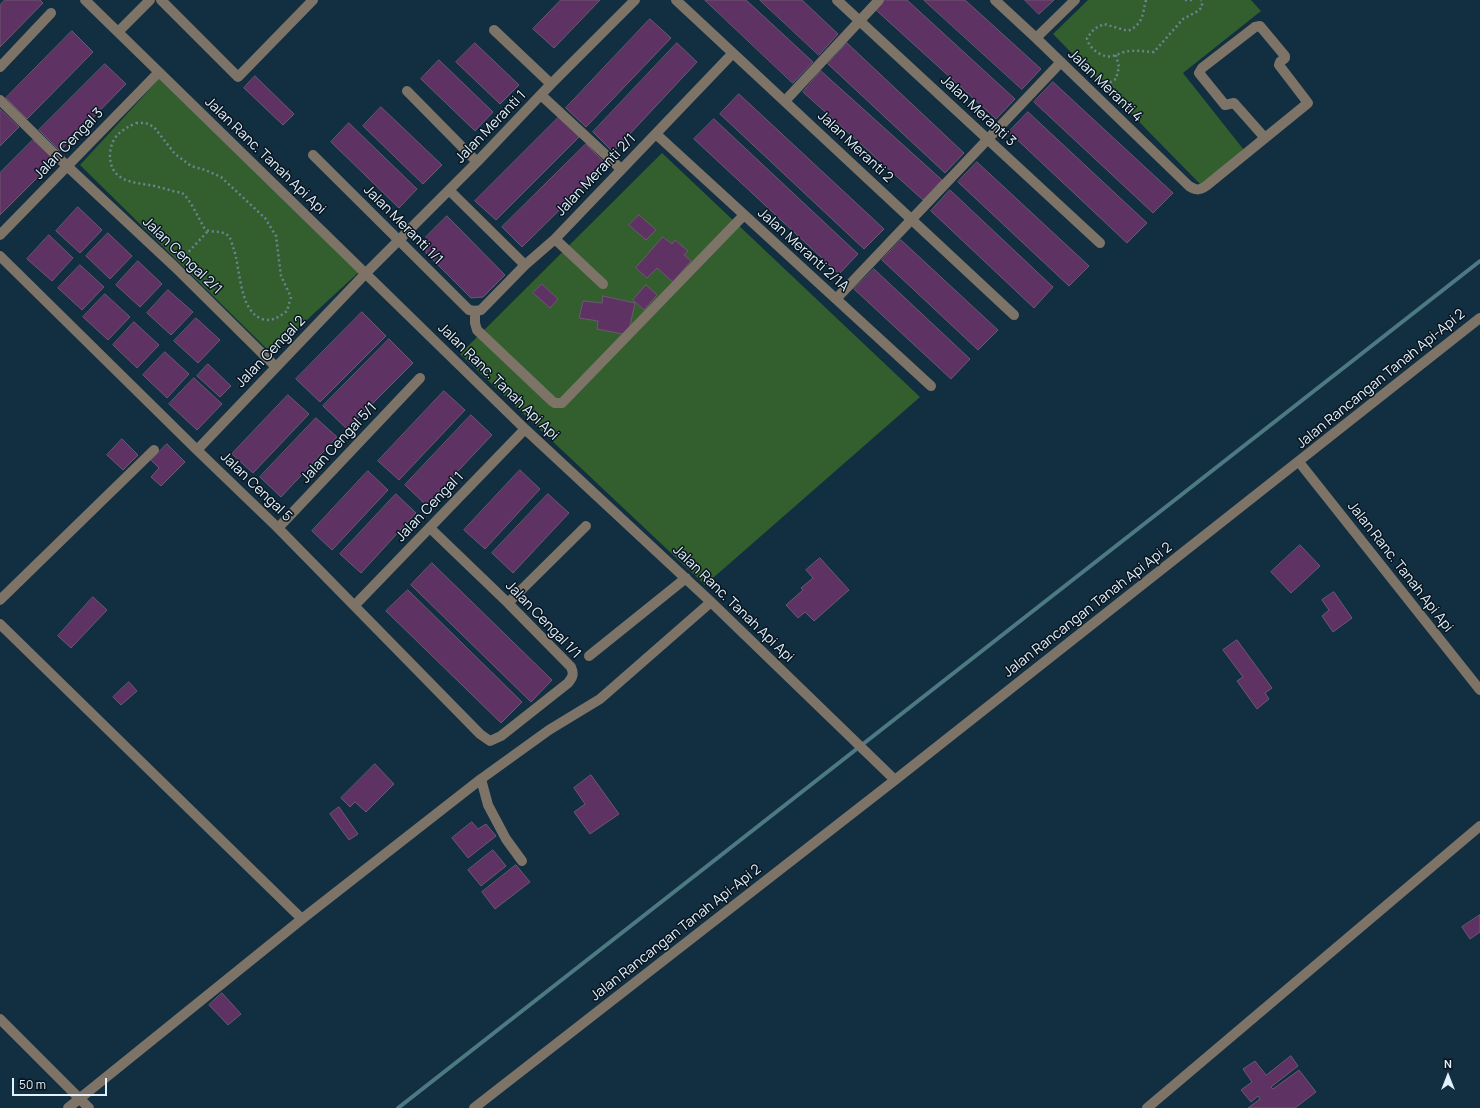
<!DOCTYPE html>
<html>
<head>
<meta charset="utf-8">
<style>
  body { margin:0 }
  #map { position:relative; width:1480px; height:1108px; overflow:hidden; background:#122e41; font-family:Manrope,sans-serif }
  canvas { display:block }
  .north { position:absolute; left:1428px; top:1056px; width:40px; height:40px; -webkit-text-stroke:3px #09151e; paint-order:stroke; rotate:0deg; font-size:11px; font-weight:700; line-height:16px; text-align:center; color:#e1f1fe }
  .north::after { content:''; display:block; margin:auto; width:14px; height:18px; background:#e1f1fe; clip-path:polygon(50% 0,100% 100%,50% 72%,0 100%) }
  .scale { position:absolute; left:12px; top:1078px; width:95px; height:18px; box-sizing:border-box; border:2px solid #e1f1fe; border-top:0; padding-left:5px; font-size:12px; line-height:14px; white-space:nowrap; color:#e1f1fe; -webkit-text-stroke:3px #09151e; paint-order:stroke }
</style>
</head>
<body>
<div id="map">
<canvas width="1480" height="1108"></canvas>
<div class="north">N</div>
<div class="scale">50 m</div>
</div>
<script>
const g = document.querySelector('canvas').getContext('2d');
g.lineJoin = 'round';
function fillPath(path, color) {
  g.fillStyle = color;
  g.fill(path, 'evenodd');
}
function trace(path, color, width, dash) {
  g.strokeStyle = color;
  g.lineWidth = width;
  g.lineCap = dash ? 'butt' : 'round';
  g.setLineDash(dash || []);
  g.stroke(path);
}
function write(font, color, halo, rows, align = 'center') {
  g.font = font + ' Manrope,sans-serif';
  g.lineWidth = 3;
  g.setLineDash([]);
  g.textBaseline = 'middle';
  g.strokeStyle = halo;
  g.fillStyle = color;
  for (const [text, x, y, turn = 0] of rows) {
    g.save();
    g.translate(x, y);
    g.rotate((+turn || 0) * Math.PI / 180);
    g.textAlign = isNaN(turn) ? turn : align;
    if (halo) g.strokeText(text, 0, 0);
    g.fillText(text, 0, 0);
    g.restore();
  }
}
fillPath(new Path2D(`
  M1088,0H1251L1261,11L1183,73L1244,150L1201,185L1053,34Z
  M159,79L359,272L271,353L80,165Z
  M662,153L920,397L705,585L460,354Z`), '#325f2d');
trace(new Path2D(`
  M398,1108L1480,261`), '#4d7a82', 4);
const building = new Path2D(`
  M5,0H40L43,3L0,47V5Z
  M561,0H600L554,48L533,29Z
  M705,0H746L813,62L793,83Z
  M760,0H802L838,34L819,55Z
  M884,0H907L1015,99L996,119L876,10Z
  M924,0H965L1041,69L1022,89Z
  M1025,0H1054L1039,14Z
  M650,19L671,38L586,127L566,108Z
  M72,31L93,52L27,119L6,98Z
  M475,43L519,85L500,104L456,62Z
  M677,43L697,62L613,152L593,132Z
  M847,43L964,153L945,173L828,64Z
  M439,60L493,112L475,131L421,79Z
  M105,64L126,84L60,151L39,130Z
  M821,71L942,180L923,200L803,92Z
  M255,76L294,114L283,125L244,88Z
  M1053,82L1173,193L1153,213L1034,102Z
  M739,94L884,229L864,249L720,114Z
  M381,107L442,165L423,184L363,126Z
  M0,109L19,127L0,146Z
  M1028,112L1147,223L1127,243L1009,132Z
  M559,117L579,137L496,220L475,201Z
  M714,119L858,254L839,274L694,139Z
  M349,123L417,189L399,208L331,142Z
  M33,140L55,160L0,215V173Z
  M586,144L606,164L522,247L502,227Z
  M977,162L1089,266L1069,286L958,182Z
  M950,190L1053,287L1034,308L931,211Z
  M78,207L102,230L80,253L56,231Z
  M639,215L656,230L646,240L629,225Z
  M447,216L505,275L483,297L471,298L426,253V237Z
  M108,233L132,256L110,279L86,256Z
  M49,235L73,258L52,281L27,259Z
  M663,237L672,244L675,240L688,251L684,255L691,261L673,282L657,268L647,278L636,268Z
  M901,240L998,330L978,350L882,260Z
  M138,261L162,284L140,307L116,285Z
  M80,265L104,287L82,310L58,288Z
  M874,269L970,359L951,379L854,289Z
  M542,284L558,299L550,308L533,293Z
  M646,285L657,295L644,310L633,300Z
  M168,290L193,312L171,335L147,313Z
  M105,294L130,317L108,340L83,317Z
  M603,296L635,303L628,335L597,329L598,321L579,318L583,301L602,303Z
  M362,312L386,336L320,402L296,379Z
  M196,318L220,340L198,363L174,341Z
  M134,322L159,345L137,368L113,345Z
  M389,339L413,363L347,429L323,406Z
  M165,352L189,374L167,398L143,375Z
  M208,364L231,386L220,397L197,376Z
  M194,378L222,404L197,430L169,404Z
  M444,391L465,410L399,480L378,461Z
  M288,395L309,414L253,473L232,454Z
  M471,415L492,435L426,505L405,485Z
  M316,418L337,437L281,497L260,477Z
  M122,439L138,455L123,470L107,455Z
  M167,444L185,462L161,486L151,477L159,468L151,460Z
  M520,470L540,489L485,549L464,530Z
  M368,471L388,490L332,550L312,531Z
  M396,494L416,513L361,573L340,554Z
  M548,494L569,513L513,573L492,553Z
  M1300,545L1320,566L1291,593L1271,572Z
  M820,558L849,590L814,621L805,612L798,618L786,605L803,590L801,588L813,578L806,570Z
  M432,563L552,680L531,702L411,585Z
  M408,590L522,702L501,723L386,611Z
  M1334,592L1352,618L1333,632L1322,616L1329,610L1322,600Z
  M93,597L107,610L71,648L58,636Z
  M1237,640L1272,688L1265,693L1269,699L1257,709L1237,681L1243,677L1223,650Z
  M129,682L137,691L121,705L113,697Z
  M375,764L394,784L366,812L355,802L350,807L341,798Z
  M591,775L619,814L590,834L574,812L585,804L574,788Z
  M339,807L358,834L349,840L330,814Z
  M472,822L478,829L486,824L496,836L468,858L452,838Z
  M493,850L506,866L481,886L468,870Z
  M516,865L530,882L495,909L482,892Z
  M1480,915V932L1470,939L1462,927Z
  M222,993L241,1014L228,1025L209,1005Z
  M1291,1056L1298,1066L1271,1087L1273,1089L1299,1070L1316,1092L1295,1108H1248L1260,1099L1258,1096L1251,1102L1241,1090L1252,1082L1243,1069L1255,1061L1266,1075Z`);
fillPath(building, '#5e3364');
trace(building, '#6e5771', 1);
trace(new Path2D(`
  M1146,0C1142,15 1144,23 1128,31L1104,24L1094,29L1087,38C1088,48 1103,59 1113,56C1119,54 1125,51 1131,51C1139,50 1146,52 1154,52L1183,19L1198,11L1202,7V1L1201,0
  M1185,0H1192
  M1101,87L1116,79L1119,67L1116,55
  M136,123H146L154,127L175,154L191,166L205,170L221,177L265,218L276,236L281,276L291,297L287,311C279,317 272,322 262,319C238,310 241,267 233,247C232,244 231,240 230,238C224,229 213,234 205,229C199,220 190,198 182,193C180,192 176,192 173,191C167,189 161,188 155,186C134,182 109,183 110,153C112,135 122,130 136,123Z
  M182,259L208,231`), '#6c8393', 2.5, [2, 3]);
trace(new Path2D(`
  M85,0L525,429L711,602L895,780
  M161,0L238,77L313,0
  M676,0L1014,315
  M837,0L1100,243
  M995,0L1036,38L1189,186C1195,190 1199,191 1206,186L1308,103L1279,65L1280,62L1285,58V56L1260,26L1255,27L1202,68L1199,73L1225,105L1234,103L1265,138
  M494,30L551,84
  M118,32L150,0
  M1036,38L1075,0
  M0,67L51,13
  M407,91L477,162
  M541,95L621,169
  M0,100L67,166L175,267L276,367
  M785,101L879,0
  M656,134L931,386
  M313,155L469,310L475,311
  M449,190L525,265
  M0,235L159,72
  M555,239L603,284
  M0,256L197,450L278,528L480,734L490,741L501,736L568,683C573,677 574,674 571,667L508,603L430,528
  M836,299L1061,62
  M475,311V323L477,330L552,401L555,403H562L744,215
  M475,311L481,310L525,265L555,239L733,53
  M197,450L366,273L477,162L551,84L635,0
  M1299,462L1480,690
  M278,528L420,378
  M0,600L154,450
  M508,603L586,526
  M355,605L525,429
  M0,624L302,919
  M589,656L686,578
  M481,779L488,805L506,839L522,861
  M0,1019L89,1108
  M68,1108L302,919L481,779L549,730L600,699L711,602
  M474,1108L895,780L1480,318
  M1147,1108L1480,826`), '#7d7367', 10);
write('14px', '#e1f1fe', '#09151e', [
  ["Jalan Meranti 4",1105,86,44],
  ["Jalan Meranti 3",978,111,43],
  ["Jalan Meranti 1",491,127,-46],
  ["Jalan Cengal 3",69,144,-46],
  ["Jalan Meranti 2",855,147,43],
  ["Jalan Ranc. Tanah Api Api",265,156,44],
  ["Jalan Meranti 2/1",596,175,-46],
  ["Jalan Meranti 1/1",403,225,45],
  ["Jalan Meranti 2/1A",803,250,42],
  ["Jalan Cengal 2/1",182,256,44],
  ["Jalan Cengal 2",271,352,-46],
  ["Jalan Rancangan Tanah Api-Api 2",1381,379,-39],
  ["Jalan Ranc. Tanah Api Api",498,382,44],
  ["Jalan Cengal 5/1",339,443,-47],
  ["Jalan Cengal 5",256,487,44],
  ["Jalan Cengal 1",430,507,-46],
  ["Jalan Ranc. Tanah Api Api",1400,567,52],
  ["Jalan Ranc. Tanah Api Api",733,604,44],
  ["Jalan Rancangan Tanah Api Api 2",1088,610,-38],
  ["Jalan Cengal 1/1",543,620,46],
  ["Jalan Rancangan Tanah Api-Api 2",676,933,-38]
]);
</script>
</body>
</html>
